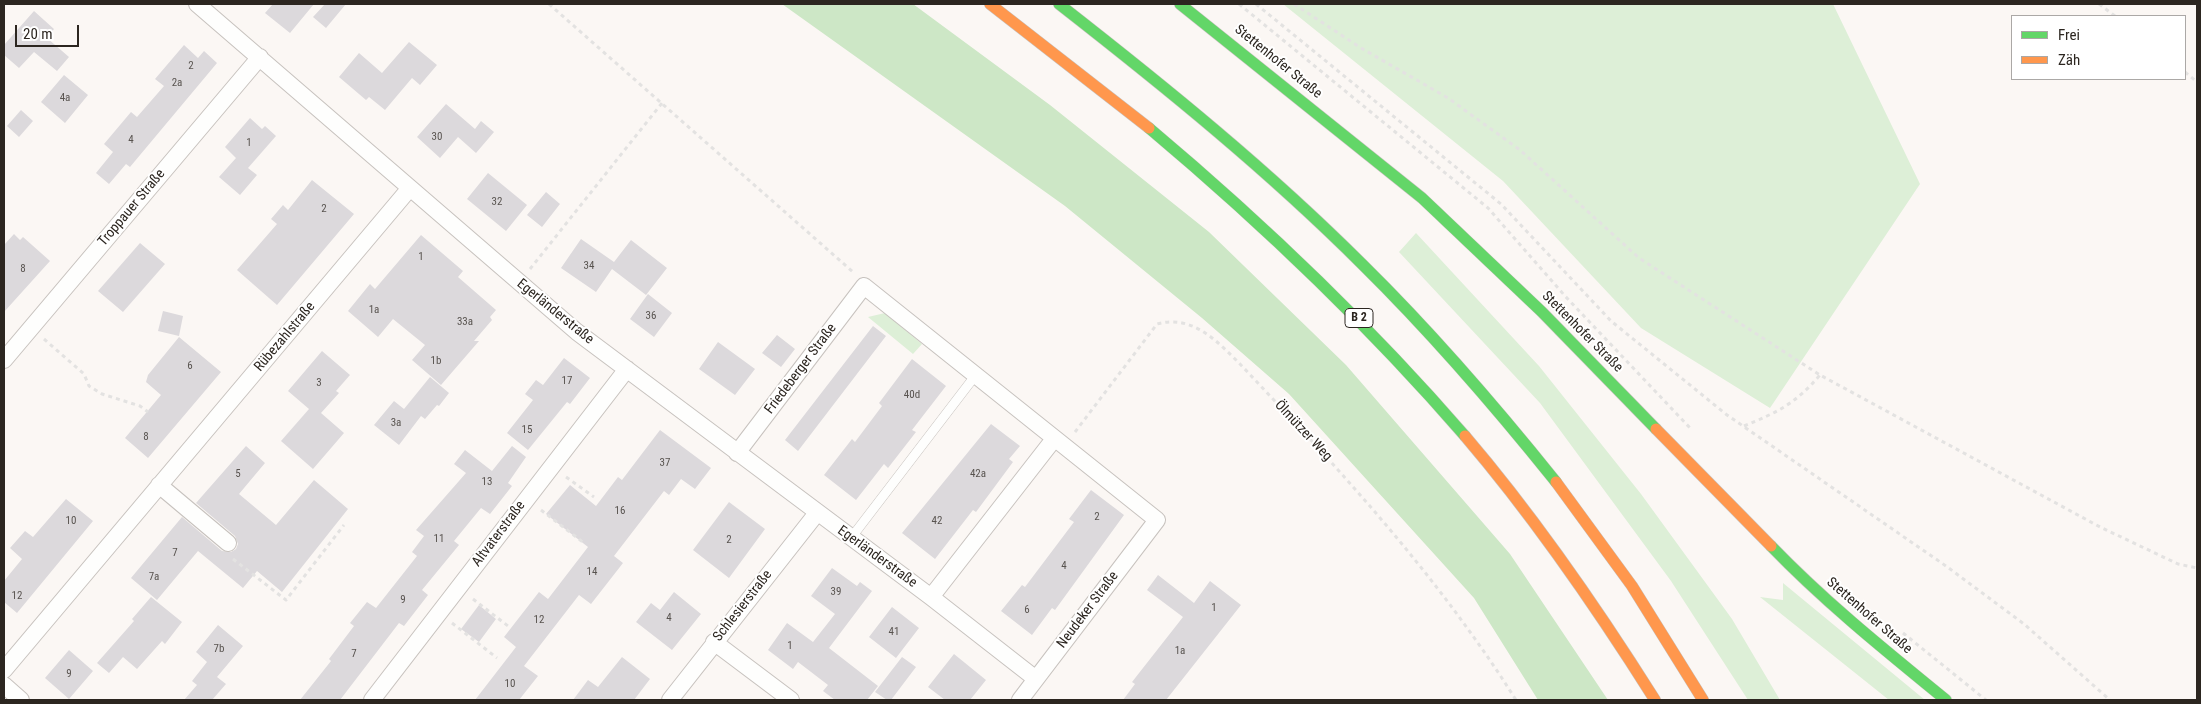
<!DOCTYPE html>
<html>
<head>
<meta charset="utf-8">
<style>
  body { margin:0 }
  #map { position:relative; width:2201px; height:704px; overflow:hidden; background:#fbf7f4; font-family:"Roboto Condensed",sans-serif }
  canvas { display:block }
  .frame { position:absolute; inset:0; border:5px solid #2c2620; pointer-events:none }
  .legend { position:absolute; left:2011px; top:15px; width:175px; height:65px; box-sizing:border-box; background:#fff; border:1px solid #aba8a6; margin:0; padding:6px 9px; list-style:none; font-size:15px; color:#2c2620 }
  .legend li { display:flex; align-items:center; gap:10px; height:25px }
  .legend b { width:25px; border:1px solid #aba8a6 }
  .scale { position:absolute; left:15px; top:25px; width:64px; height:22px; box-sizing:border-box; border:2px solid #2c2620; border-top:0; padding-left:6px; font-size:15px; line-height:18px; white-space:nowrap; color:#2c2620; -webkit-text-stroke:4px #fff; paint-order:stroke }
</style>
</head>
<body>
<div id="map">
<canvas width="2201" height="704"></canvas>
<div class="frame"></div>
<ul class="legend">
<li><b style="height:6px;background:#63d668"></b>Frei</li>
<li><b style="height:6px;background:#ff974d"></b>Zäh</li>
</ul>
<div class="scale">20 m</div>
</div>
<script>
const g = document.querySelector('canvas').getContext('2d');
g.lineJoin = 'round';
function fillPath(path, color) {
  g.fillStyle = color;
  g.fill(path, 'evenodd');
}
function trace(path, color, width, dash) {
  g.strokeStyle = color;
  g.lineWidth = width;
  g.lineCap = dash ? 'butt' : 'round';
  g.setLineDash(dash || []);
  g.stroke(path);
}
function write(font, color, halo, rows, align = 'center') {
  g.font = font + ' "Roboto Condensed",sans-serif';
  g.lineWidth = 4;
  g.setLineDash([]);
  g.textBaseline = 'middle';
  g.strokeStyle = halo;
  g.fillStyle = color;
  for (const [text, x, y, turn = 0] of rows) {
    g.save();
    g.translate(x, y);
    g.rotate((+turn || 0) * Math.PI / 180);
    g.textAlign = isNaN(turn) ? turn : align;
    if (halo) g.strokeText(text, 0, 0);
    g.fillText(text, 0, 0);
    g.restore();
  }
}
fillPath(new Path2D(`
  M1283,4H1833L1920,184L1770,408L1641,328L1503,181Z
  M1416,233L1539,366L1641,494L1732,619L1780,700H1748L1671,581L1540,403L1399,252Z
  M885,313L922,344L913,354L868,317Z
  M1783,583L1925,700H1889L1760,597L1783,600Z`), '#ddefd7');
fillPath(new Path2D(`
  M782,4H913L1050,105L1209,232L1346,365L1510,554L1608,700H1538L1474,598L1289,394L1202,318L1065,206Z`), '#cde7c6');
fillPath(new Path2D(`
  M273,4H314L290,33L265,13Z
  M325,4H346L326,28L313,17Z
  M34,11L54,29L47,38L69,57L57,71L34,52L19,68L4,55V45Z
  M409,42L437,65L420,85L412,78L385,110L369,97L366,100L339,77L359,53L382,73Z
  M184,45L198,58L204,51L217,63L130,167L126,164L109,184L96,173L113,152L104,144L131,112L137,117L164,86L155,79Z
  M64,75L88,95L65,123L41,102Z
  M446,104L475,129L481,121L494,132L476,153L458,137L440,158L417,137Z
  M21,110L33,121L19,137L7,126Z
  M250,118L262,129L265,126L276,136L248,168L257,175L240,195L219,177L236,158L225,147Z
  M488,173L527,205L506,231L467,199Z
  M312,180L354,214L277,305L237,270L277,224L271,219L283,205L288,210Z
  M546,192L560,204L542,227L527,215Z
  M14,234L20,240L23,237L50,261L4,312V245Z
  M421,235L463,271L458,277L496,310L490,317L492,320L474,341H479L441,385L412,360L425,345L393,319L378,337L348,311L370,284L375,289Z
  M581,239L614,262L631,240L667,268L646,295L612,269L596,292L561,268Z
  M140,243L165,264L123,312L98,291Z
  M648,294L672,313L654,337L630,319Z
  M163,311L183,316L179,336L158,331Z
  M873,326L886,336L798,451L785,440Z
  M777,335L795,349L781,367L762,353Z
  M179,337L221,372L148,458L125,438L161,395L146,382L148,375Z
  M718,342L755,369L735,395L699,369Z
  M322,351L350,375L336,391L339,393L321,413L344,433L313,469L281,441L309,409L288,391Z
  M564,358L590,378L570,404L567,402L528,450L507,433L533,400L525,394L536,380L543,385Z
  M912,359L946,386L912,430L916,432L888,468L884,464L856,500L824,475L852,439L855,442L882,406L879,403Z
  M430,377L449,393L439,406L437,405L425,419L421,416L399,445L374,425L394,401L404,409Z
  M991,424L1020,446L1009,459L1013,462L976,512L973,510L935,559L902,533Z
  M660,430L711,468L695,489L681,479L669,495L664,491L614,556L623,563L591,604L579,595L524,666L538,676L519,700H475L516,647L504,637L539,592L548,599L588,547L546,514L570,485L596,506L618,477L622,480Z
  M246,446L265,463L239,494L276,525L314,480L348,509L282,592L257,571L243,588L198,551L157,600L131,578L182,517L222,551L231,552L236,549L238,544L235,536L196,503Z
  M512,446L526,457L508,483L512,486L490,514L481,508L454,541L459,545L422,590L428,595L404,626L399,623L340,700H300L331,661L329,659L354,626L350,623L367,602L376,608L417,556L412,552L424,536L416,530L466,473L454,464L465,450L492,471Z
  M1091,490L1124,515L1055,610L1052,608L1032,635L1001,611L1022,585L1025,587L1074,522L1069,519Z
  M66,499L93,521L17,613L4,602V581L22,559L10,548L25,531L33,537Z
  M729,502L765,529L729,578L693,550Z
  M832,568L857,586L860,582L872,591L829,648L878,686L867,700H835L823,691L828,685L798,662L793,669L768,650L787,623L813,642L835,614L811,596Z
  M1158,575L1194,603L1210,581L1241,605L1166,700H1123L1135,684L1132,682L1183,617L1147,590Z
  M674,592L701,614L672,650L636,622L651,603L660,610Z
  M151,597L182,622L165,644L162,641L137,669L123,657L109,673L97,663L134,621L132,619Z
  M479,605L496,619L479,642L461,629Z
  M892,607L919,628L896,658L869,637Z
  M218,625L243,646L217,677L226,684L212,700H184L197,685L192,681L207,662L196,652Z
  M69,650L93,671L69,699L45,678Z
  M954,654L986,680L970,700H945L928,687Z
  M622,657L650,679L634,700H573L588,680L598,687Z
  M902,657L916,667L891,700H887L875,692Z`), '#dcd9dc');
const lane = new Path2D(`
  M851,538L975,376`);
const street = new Path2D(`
  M197,4L577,332L931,597L1036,679
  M4,360L260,57
  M737,453L864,286L1157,520L1020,700
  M159,485L228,543
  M931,597L1054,439
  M714,642L791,700
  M4,670L410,188
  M4,685L21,700
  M372,700L627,369
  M670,700L817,513`);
const fast = new Path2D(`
  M1059,4C1164,86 1268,170 1363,265C1432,333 1495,406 1556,482
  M1180,4L1422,198L1542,312L1656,429
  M1149,128C1262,223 1368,324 1465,436
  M1771,546C1825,602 1886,651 1946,700`);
const slow = new Path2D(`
  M990,4L1149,128
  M1656,429L1771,546
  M1465,436C1536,519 1597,608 1655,700
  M1556,482L1632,586L1703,700`);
trace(lane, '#c7c2be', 10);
trace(street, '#c7c2be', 18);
trace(fast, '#c7c2be', 12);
trace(slow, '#c7c2be', 12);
trace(new Path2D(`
  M549,4L853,272
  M1239,4L1488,208L1565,296L1691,429
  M1256,4L1501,204L1611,321L1727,415L1946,566L2024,624L2110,700
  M1294,4L1361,48L1448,98L1520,150L1639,258L1820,375L2100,527L2178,564L2197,568
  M2099,4L2115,16
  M2185,72L2197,82
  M530,269L662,103
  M44,339L84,374L89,386L102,394L140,406L148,412
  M1744,426C1778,412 1795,404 1820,375
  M1075,432L1157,324C1192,314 1217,341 1240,364C1340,470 1438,576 1516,700
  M566,477L594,497
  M541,510L584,543
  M233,559L286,600L344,525
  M473,599L508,626
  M452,623L497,658
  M1903,633L1986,700`), '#e3e2e1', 3, [4, 4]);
trace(lane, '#fefefd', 9);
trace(street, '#fefefd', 16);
trace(fast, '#63d668', 11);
trace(slow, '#ff974d', 11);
write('11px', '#58534f', null, [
  ["2",191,66],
  ["2a",177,83],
  ["4a",65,98],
  ["30",437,137],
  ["4",131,140],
  ["1",249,143],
  ["32",497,202],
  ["2",324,209],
  ["1",421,257],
  ["34",589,266],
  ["8",23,269],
  ["1a",374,310],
  ["36",651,316],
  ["33a",465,322],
  ["1b",436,361],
  ["6",190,366],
  ["17",567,381],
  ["3",319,383],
  ["40d",912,395],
  ["3a",396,423],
  ["15",527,430],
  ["8",146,437],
  ["37",665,463],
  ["5",238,474],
  ["42a",978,474],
  ["13",487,482],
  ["16",620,511],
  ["2",1097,517],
  ["10",71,521],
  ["42",937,521],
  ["11",439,539],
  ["2",729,540],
  ["7",175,553],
  ["4",1064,566],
  ["14",592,572],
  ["7a",154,577],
  ["39",836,592],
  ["12",17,596],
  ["9",403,600],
  ["1",1214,608],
  ["6",1027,610],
  ["4",669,618],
  ["12",539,620],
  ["41",894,632],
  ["1",790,646],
  ["7b",219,649],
  ["1a",1180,651],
  ["7",354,654],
  ["9",69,674],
  ["10",510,684]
]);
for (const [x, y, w] of [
  [1359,318,28]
]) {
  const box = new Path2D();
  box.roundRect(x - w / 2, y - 9.5, w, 19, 4);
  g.fillStyle = '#fff';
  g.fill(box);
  trace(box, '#2c2620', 1);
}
write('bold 12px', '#2c2620', null, [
  ["B 2",1359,318]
]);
write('14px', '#2c2620', '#fff', [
  ["Stettenhofer Straße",1278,62,39],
  ["Troppauer Straße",132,208,-50],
  ["Egerländerstraße",555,312,39],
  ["Stettenhofer Straße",1582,332,45],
  ["Rübezahlstraße",285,337,-50],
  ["Friedeberger Straße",801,369,-53],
  ["Ölmützer Weg",1303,431,47],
  ["Altvaterstraße",499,534,-53],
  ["Egerländerstraße",877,557,36],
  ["Schlesierstraße",743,606,-52],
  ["Neudeker Straße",1088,610,-53],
  ["Stettenhofer Straße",1869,616,41]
]);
</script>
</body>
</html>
